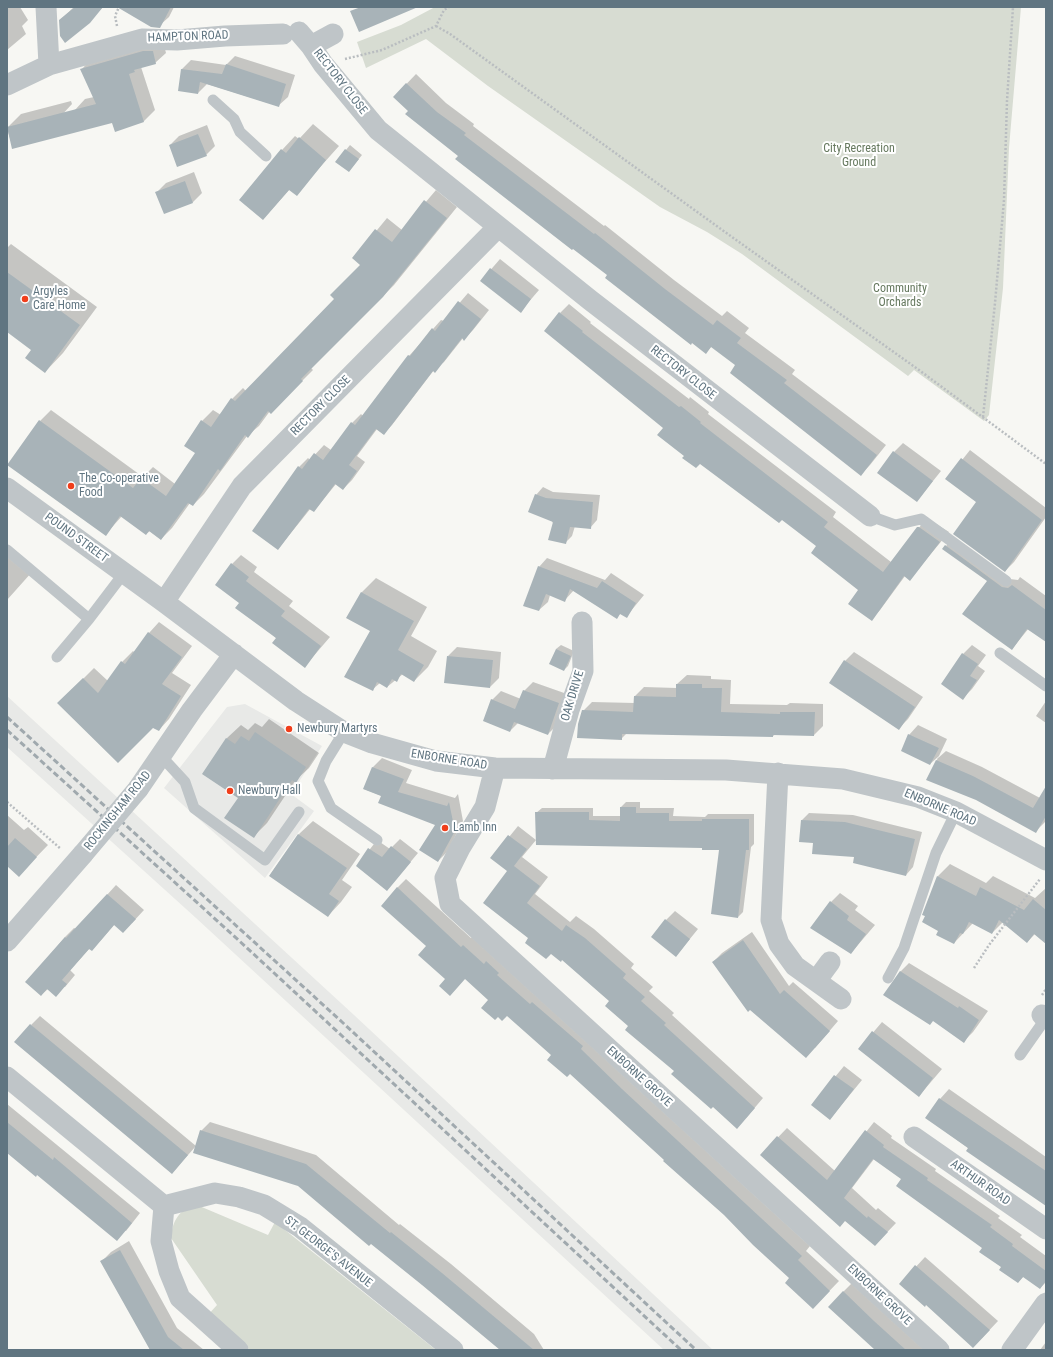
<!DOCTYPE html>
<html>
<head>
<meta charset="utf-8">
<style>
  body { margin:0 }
  #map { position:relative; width:1053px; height:1357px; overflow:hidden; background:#f7f7f3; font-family:"Roboto Condensed",sans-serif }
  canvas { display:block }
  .frame { position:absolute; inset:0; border:8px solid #607581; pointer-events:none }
</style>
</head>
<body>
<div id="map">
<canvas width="1053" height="1357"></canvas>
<div class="frame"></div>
</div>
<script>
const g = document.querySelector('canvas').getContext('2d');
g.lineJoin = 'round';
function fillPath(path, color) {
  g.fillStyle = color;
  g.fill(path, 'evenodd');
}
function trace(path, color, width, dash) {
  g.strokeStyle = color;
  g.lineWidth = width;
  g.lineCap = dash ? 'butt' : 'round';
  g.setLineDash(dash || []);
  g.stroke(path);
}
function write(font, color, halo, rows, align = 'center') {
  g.font = font + ' "Roboto Condensed",sans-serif';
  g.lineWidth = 4;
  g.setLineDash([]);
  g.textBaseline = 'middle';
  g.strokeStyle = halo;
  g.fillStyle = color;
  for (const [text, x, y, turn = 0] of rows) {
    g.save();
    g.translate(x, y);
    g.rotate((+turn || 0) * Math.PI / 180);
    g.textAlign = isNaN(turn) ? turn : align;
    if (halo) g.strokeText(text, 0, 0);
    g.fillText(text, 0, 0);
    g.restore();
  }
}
fillPath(new Path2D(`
  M7,696L354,1015L713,1350H664L196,918L7,747Z
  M245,704L322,746L291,794L314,811L265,878L164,788L227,707Z`), '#e8e9e7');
fillPath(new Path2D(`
  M435,7H1021L1009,148L1003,288L989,415L984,421L914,370L908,376L742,254L707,232L660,207L488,86L426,39L366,68L357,42L401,25Z
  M197,1205L268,1235L275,1222L436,1350H250L207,1316L217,1305L171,1238C172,1222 179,1208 197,1205Z`), '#d7dcd2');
fillPath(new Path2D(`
  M7,7H20L28,20L22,26L26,34L7,50Z
  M74,7H103L89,22L60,20Z
  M119,7H174L169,17L159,26Z
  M163,41L166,53L155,63L141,67L155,110L144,121L115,130L112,121L74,111L85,99L94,97L82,69L92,58Z
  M235,56L295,75L288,97L278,106L207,84L198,93L179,90L182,69L191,60L226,65Z
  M416,74L446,103L474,124L473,126L604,226L605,225L674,280L722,316L727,311L749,328L745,333L795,370L792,374L886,445L870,465L861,474L737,365L712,346L706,352L459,156L394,97Z
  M71,101L72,104L59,118L12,145L7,128L21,114Z
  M313,124L339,146L296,194L290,189L263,219L282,150L295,136L299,139Z
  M207,125L215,146L206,155L170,145L179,136Z
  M350,145L362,155L349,171L337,161Z
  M194,172L202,193L193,202L164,212L157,192L166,183Z
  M436,190L457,207L394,285L311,368L313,370L271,412L270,411L259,426L247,436L204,494L193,505L190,503L172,528L161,539L150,531L146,534L122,516L105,535L40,421L51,410L143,477L153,467L175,484L196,453L202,421L213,410L221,415L232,399L243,388L246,391L335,299L362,265L354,258L387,218L402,230Z
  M11,244L97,307L63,353L45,372L32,349L7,331V248Z
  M500,259L539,290L521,311L481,281Z
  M468,293L489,310L473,330L464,339L463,338L444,362L434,370L392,425L383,434L377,429L357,456L365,462L352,480L343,489L336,484L314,511L311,508L278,549L299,467L308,458L310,460L324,445L331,450L352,423L361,414L363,416L409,356L441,320L444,321Z
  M569,304L591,322L590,323L689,399L690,397L709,412L708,414L836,512L833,517L891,562L927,518L949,532L910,579L905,576L880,610L871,619L859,590L818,546L782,519L700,463L685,456L664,428L560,313Z
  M903,443L941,471L917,501L894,452Z
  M970,450L1046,508V517L1014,562L1005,571L978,502L947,479Z
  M543,487L553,492L600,495L597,520L590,528L575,526L572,536L565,543L536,495Z
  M954,538L1010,579L1018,580L1020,577L1046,596V641L1029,628L1012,649L988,581L946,546Z
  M7,551L32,572L7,600Z
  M241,555L257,567L254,572L293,601L289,606L330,637L305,666L240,603L232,564Z
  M547,558L605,580L611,573L644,595L626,617L621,613L617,617L574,590L565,600L550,595L548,602L539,610V567Z
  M376,578L427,607L411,636L437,651L428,667L414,681L403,674L387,687L380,683L373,689L372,631L348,617L362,592Z
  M159,622L192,646L172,673L191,685L169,719L159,730L153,726L59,703L94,668L108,681L122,662L133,651L134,652L149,633Z
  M561,645L574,651L568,666L564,670L556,649Z
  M972,645L986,655L978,666L985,671L972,689L963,698V654Z
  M457,647L501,652L499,678L490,687L448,656Z
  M854,652L923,697L908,719L899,728L845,661Z
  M687,675L711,676V679L731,680L730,704L787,705L790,703L823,704V726L814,735L776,734L773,736L627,733L621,739L583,711L592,702L635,703V696L644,687L677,688V684Z
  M533,682L567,694L557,725L548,734L518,723L510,731L492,700L501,691L521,699L524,691Z
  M1046,701V723L1036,716Z
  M269,719L319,753L309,768L295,781L267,823L254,836L239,798L203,774L227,738L241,725L248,730L255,723L262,727Z
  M918,725L947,739L939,756L930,764L909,735Z
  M946,751L982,767L1040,798L1046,788L1045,822L1036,831L976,799L927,779L939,756L937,759Z
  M382,758L412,770L406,783L455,798L458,794L463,821L447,852L438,861L437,824L382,796L364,789L373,767Z
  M626,802H640V808H674L673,816L705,817L708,814H754V844L751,847L743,912L738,917L720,849L703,847L536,813L542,808H593V816H621V807Z
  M809,813L853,815L922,832L913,867L906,875L814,842L802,820Z
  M7,815L24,830L28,827L48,845L19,875L7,865Z
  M313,821L360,854L342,880L352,887L341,902L328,916L270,875L299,834Z
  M518,826L536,840L522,857L548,877L535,894L570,922L576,916L594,929L634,964L631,968L653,987L649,991L674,1013L672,1015L763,1098L746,1118L675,1071L630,1026L610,1001L563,959L530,938L509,871L492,858Z
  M400,839L418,853L387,890L357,866L377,840L390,849Z
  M950,864L986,883L993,876L1035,898L1046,888V943L1035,934L1027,942L1003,922L992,933L973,923L954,943L924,915L938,876Z
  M406,879L471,938L472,937L810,1246L806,1251L839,1281L813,1308L790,1278L724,1214L553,1055L465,978L446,979L397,888Z
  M116,885L144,910L132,923L115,924L101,940L90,948L70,970L75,975L65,987L48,989L41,995L27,982L65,937L74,928L76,929Z
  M840,893L858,906L855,910L875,925L851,953L812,928L831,902Z
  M675,911L698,929L676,956L666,920Z
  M752,932L789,986L793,982L838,1021L815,1048L713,962L722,953Z
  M909,963L988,1011L973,1032L964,1041L900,972Z
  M40,1016L196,1146L172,1173L31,1025Z
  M882,1022L942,1069L919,1096L859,1049Z
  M844,1066L862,1080L830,1119L812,1105Z
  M949,1089L1046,1157V1205L927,1118L940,1099Z
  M7,1104L140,1213L126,1231L37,1173L7,1151Z
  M210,1122L316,1155L399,1225L400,1224L451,1264L534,1334L544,1350H501L423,1284L299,1185L201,1131Z
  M874,1122L892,1136L891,1138L936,1169L935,1171L1000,1216L998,1218L1022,1235L1020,1237L1046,1256V1282L1040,1288L1024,1276L1018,1282L983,1248L903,1179L874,1159L852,1188L876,1210L878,1208L896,1223L875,1245L845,1220L761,1155L787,1128L835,1171Z
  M129,1241L177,1328L204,1350H152L102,1261L111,1252Z
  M925,1257L998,1321L982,1338L927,1304L900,1284Z
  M852,1283L927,1350H876L843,1292Z
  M1046,1342V1350H1040Z`), '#0003');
fillPath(new Path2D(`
  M75,7H103L90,23L65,43L60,36L59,20Z
  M117,7H171L160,28L151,27Z
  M361,7H418L359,32L350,11Z
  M143,51H153L156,64L134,70L135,72L129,74L144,122L115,132L112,123L12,149L7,127L96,104L80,69Z
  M226,64L286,84L279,107L200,82L198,94L178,91L181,69L222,74Z
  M406,83L437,112L466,133L464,135L594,234L595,233L665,289L713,325L717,320L741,338L737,343L787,380L784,383L877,455L861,476L730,373L735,365L711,347L706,354L692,343L691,345L605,278L607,275L573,249L572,250L455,159L458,156L405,114L408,111L393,97Z
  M198,134L207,156L177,167L169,145Z
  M299,137L326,160L297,196L289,190L263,220L239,200L281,149L286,153Z
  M345,149L359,159L349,172L335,162Z
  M185,181L193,203L164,214L155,192Z
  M424,200L447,218L383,297L301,379L303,381L271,414L268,411L248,438L245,435L220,471L218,469L193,506L188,503L161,540L149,531L146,535L120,516L106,536L7,465L39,420L133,488L141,478L166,496L195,453L184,446L201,420L211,427L231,398L235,401L334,299L330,295L360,265L352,258L375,229L392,242Z
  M490,268L531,299L521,313L480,281Z
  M7,272L80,325L45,373L25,358L31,350L7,332Z
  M458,301L481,319L464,341L462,338L435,373L433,371L384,435L376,429L349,465L357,471L343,490L335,484L314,512L309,509L278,550L252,531L298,466L302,469L314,453L323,460L351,422L355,425L408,355L410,356L432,328L435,331Z
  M559,312L583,331L582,332L679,407L681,406L701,422L700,423L828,522L824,527L883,572L917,527H919L940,542L910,581L904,576L872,621L848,604L858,590L811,553L816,546L782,520L779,523L700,464L696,468L682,458L684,456L657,435L663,428L544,331Z
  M893,451L933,481L917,502L877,473Z
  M961,458L1042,520L1005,572L953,534L976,502L945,479Z
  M535,494L546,498L593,502L591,529L570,527L566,544L548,540L553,522L528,512Z
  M945,545L1002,587L1008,588L1012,585L1046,610V642L1027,629L1012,650L962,614L987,581L942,549Z
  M231,563L249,577L246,581L285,611L281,616L321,646L305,668L272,643L276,638L235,608L239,603L215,585Z
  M538,566L597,588L602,581L636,603L627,618L620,614L617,619L570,589L565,602L546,594L539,611L523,606Z
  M361,592L414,621L398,650L424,665L414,682L401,674L397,682L392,679L387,688L377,682L373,691L344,677L370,631L346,618Z
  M148,632L182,657L162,684L181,696L159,731L153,728L118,763L57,703L83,678L98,693L121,661L125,664Z
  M556,649L571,656L564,671L549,664Z
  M962,653L978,664L970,676L977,680L963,700L941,684Z
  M447,656L493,660L490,688L444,683Z
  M844,660L915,707L899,730L829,683Z
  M676,684H702V688H722L721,712L780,714V712H815L814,736L773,735V737L622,734V740L577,738L578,724L582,710L633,712L634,696L676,697Z
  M523,690L559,703L548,735L514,722L510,732L483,721L491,699L515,709Z
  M255,732L306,767L296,783L292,780L254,838L224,818L238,798L202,774L226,738L235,744L241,736L249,741Z
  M908,734L939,748L930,765L901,751Z
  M936,760L973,776L1033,808L1046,786V816L1036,833L976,800L926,780Z
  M372,767L404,779L398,792L447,806L449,802L455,831L438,862L419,850L435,825L378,803L381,796L363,789Z
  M620,807H636V813H669V821H702V819H749V850H746L738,918L711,914L719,850H702V848L536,845L535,812H589V820L620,821Z
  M801,820L845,822L915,839L906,876L853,863L854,857L812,854L813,843L799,842Z
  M298,834L347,868L329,894L339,901L328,917L269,876Z
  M508,835L527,849L514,866L540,886L527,903L562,931L566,925L585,938L626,974L623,978L645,997L641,1001L666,1023L664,1025L755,1108L737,1129L713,1107L711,1109L671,1074L674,1071L625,1030L628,1026L605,1006L609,1001L562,960L561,962L551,954L546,959L525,943L528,938L483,903L507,871L490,858Z
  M15,838L37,857L19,877L7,866V847Z
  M391,846L411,862L387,891L356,866L368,848L382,857Z
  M937,876L976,896L980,887L1024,910L1033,899L1046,910V944L1034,934L1027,943L999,920L992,934L969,922L963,934L960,933L954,944L936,935L938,931L922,922L925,916L922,915Z
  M397,887L461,947L463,945L484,964L486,961L499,973L497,975L530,1004L532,1002L583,1046L581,1049L622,1089L802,1256L798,1260L830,1291L813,1309L785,1283L789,1278L753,1245L724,1215L663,1161L664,1160L570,1074L567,1077L547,1060L551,1055L507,1016L502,1021L498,1017L495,1020L481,1008L488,1000L465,979L450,996L439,986L445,979L418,955L426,946L381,906Z
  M107,894L136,919L123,933L114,925L92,951L89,949L62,980L67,984L56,997L47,989L41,996L25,982L65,937L66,938Z
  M830,901L849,916L847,920L866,934L851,954L810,928Z
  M665,919L690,939L676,957L651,937Z
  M743,940L780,994L784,990L830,1031L806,1058L750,1010L748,1012L712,962Z
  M900,971L958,1008L959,1006L979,1020L964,1043L933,1021L930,1025L883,995Z
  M30,1024L188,1155L172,1174L14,1042Z
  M872,1031L933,1078L919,1097L858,1049Z
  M834,1075L854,1089L830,1120L811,1105Z
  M939,1098L1046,1171V1206L966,1151L968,1148L925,1118Z
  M7,1122L53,1160L54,1157L132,1223L117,1241L37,1175L36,1177L7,1153Z
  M200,1130L306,1164L390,1233L391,1232L442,1273L534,1350H500L422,1285L371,1244L369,1246L298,1186L193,1153Z
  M865,1130L884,1145L883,1147L928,1178L927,1180L992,1225L990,1227L1013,1244L1012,1246L1046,1271V1281L1040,1289L1023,1277L1018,1283L999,1270L1001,1267L979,1252L982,1248L896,1186L901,1179L873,1159L844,1198L867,1218L868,1216L888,1232L875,1246L845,1221L840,1227L760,1155L777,1136L827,1180Z
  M120,1250L168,1337L184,1350H150L100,1261Z
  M915,1265L990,1330L973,1348L926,1305L925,1307L899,1284Z
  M843,1291L874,1321L906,1350H875L828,1307Z`), '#a8b3b8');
trace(new Path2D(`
  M117,26L115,16L119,7
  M436,26L450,34L732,237L919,370L1046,464
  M345,59L382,50L436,26L444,10L449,7
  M983,417L995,303L1004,200L1007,101L1013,7
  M7,802L61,849
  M974,968L989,945L1040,879
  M1042,995L1046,989`), '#b9bdc0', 2.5, [2, 2]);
trace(new Path2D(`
  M213,100L234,119L240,132L266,156
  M870,516L895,525L921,519L1006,581
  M7,550L89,619L124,573
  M1000,653L1046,686
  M57,657L89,619
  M344,732L326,761L318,781L331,808L377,840
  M161,756L185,782L194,808L265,860L299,812
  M888,978L904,948L936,853L956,812
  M1020,1055L1046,1018`), '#bfc5c8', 11);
trace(new Path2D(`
  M46,7L49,65
  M299,32L311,46L323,64L378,130L590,300L870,516
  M311,46L333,34
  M7,85L49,65L142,39L177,40L225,36L283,34
  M7,488L164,602L296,701L344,732L372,743L436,761L495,768L726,770L843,779L918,797L956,812L1046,860
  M164,602L242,486L498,227
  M495,768L485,807L460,848L445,878L450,904L939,1350
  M553,769L569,710L583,671L582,622
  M778,773L771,920L779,944L795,966L841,999
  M138,789L192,710L234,654
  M7,941L83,854
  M816,981L830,962
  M1042,1015L1046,1018
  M7,1077L164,1206
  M914,1137L1046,1229
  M164,1206L215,1193L239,1197L264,1205L300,1227L453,1350
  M164,1206L161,1241L169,1271L180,1298L238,1350
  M1012,1350L1046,1303`), '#bfc5c8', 21);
trace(new Path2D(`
  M7,717L342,1022L696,1350
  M7,730L246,947L681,1350`), '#a0a9ae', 3, [6, 3]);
trace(new Path2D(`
  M83,854L138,789`), '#bfc5c8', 21);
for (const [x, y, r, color] of [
  [25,299,4,"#f03e1b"],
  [71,486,4,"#f03e1b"],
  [289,729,4,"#f03e1b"],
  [230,791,4,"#f03e1b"],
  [445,828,4,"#f03e1b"]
]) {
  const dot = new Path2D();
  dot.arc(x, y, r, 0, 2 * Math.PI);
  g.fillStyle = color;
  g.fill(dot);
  trace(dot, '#fff', 1.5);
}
write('12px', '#607581', '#fff', [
  ["HAMPTON ROAD",188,37,-2],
  ["RECTORY CLOSE",340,82,52],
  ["RECTORY CLOSE",683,373,38],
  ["RECTORY CLOSE",321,406,-45],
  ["POUND STREET",76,538,36],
  ["OAK DRIVE",573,696,-73],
  ["ENBORNE ROAD",449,760,9],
  ["ENBORNE ROAD",940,808,23],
  ["ROCKINGHAM ROAD",118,811,-51],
  ["ENBORNE GROVE",639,1077,42],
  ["ARTHUR ROAD",980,1183,35],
  ["ST. GEORGE'S AVENUE",328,1252,38],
  ["ENBORNE GROVE",879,1295,43]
]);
write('12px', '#66795f', '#fff', [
  ["City Recreation",859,149],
  ["Ground",859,163],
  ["Community",900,289],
  ["Orchards",900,303]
]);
write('12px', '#607581', '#fff', [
  ["Argyles",33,292],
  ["Care Home",33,306],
  ["The Co-operative",79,479],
  ["Food",79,493],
  ["Newbury Martyrs",297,729],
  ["Newbury Hall",238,791],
  ["Lamb Inn",453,828]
], 'left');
</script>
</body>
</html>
